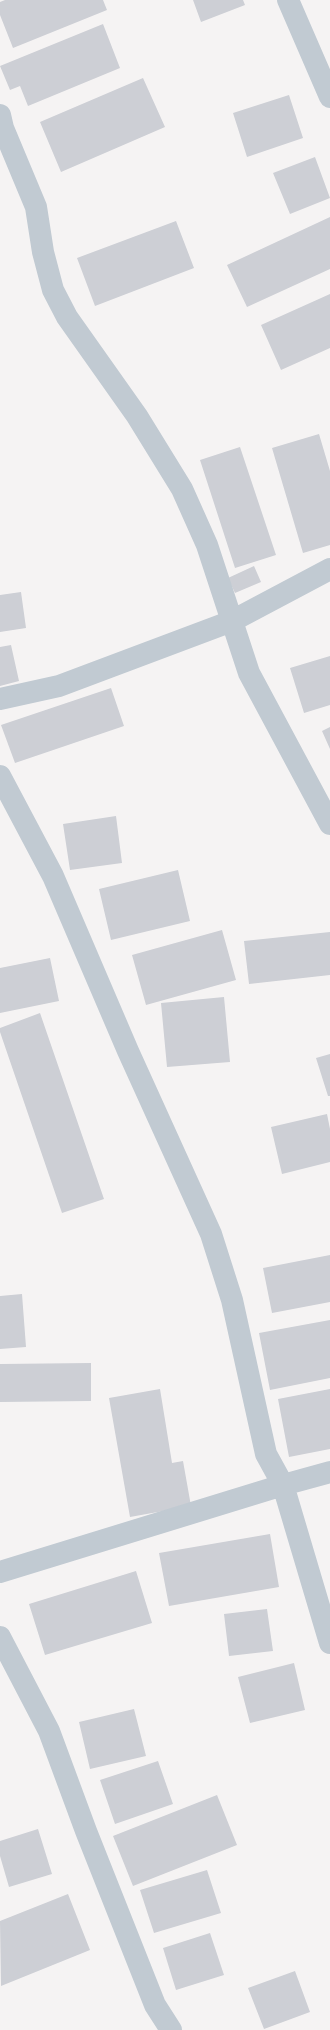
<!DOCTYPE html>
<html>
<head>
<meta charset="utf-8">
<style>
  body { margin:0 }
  canvas { display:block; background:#f5f3f3 }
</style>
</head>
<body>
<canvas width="330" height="2030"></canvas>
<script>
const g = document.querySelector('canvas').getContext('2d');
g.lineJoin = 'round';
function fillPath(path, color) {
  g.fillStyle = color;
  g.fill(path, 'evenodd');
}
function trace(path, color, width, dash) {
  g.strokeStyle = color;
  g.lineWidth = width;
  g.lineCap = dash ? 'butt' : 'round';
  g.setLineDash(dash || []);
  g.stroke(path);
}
fillPath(new Path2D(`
  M5,0H103L107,10L13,48L0,15V2Z
  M193,0H243L245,5L201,22Z
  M103,24L120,68L28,106L20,86L10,90L0,66Z
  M143,78L165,127L61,172L40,122Z
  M289,95L303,138L247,157L233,113Z
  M315,157L330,198L290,214L273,173Z
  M330,217V269L247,307L227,265Z
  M176,221L194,268L95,306L77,258Z
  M330,294V348L281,370L261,325Z
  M319,434L330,471V545L303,553L272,448Z
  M240,447L276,555L235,568L200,460Z
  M254,566L261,582L235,593L228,578Z
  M21,592L26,628L0,632V595Z
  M11,645L19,681L0,686V647Z
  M330,656V705L304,713L290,668Z
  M111,688L124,726L15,763L1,725Z
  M330,727V749L322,731Z
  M116,816L122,863L70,870L63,824Z
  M178,870L190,921L111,940L99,889Z
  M222,930L236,980L146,1005L132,955Z
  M330,932V975L249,984L244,941Z
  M50,958L59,1001L0,1013V968Z
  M224,997L230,1062L167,1067L161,1003Z
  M40,1013L104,1199L62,1213L0,1032V1028Z
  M330,1054V1096H328L316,1058Z
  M327,1114L330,1129V1162L282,1174L271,1127Z
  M330,1255V1302L272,1313L263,1268Z
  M22,1294L26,1347L0,1349V1296Z
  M330,1320V1378L270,1390L259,1333Z
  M91,1363V1401L0,1402V1364Z
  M160,1389L172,1463L183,1461L191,1506L130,1517L109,1398Z
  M330,1389V1449L289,1457L278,1399Z
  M270,1534L279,1587L169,1606L159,1553Z
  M136,1571L152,1623L45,1655L29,1604Z
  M267,1609L273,1651L229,1656L224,1614Z
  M294,1663L305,1710L250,1723L238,1677Z
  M134,1709L146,1756L90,1769L79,1722Z
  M158,1761L173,1804L115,1824L100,1780Z
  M217,1795L237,1845L133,1886L113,1836Z
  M38,1829L52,1874L9,1887L0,1856V1841Z
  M207,1870L221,1913L154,1933L140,1890Z
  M68,1894L90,1950L1,1986L0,1921Z
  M210,1933L224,1975L176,1990L163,1948Z
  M295,1971L310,2012L264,2029L248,1988Z`), '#cdcfd5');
trace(new Path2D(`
  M288,0L330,97
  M0,115L3,128L36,207L43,252L53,290L67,317L137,416L182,489L207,545L249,673L330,824
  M0,699L59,686L232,621L330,569
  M0,776L53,876L128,1051L211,1234L232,1300L266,1454L283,1485L330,1643
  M0,1572L283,1485L330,1472
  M0,1637L49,1731L86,1831L155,2005L171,2030`), '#c1cad2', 22);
</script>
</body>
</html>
